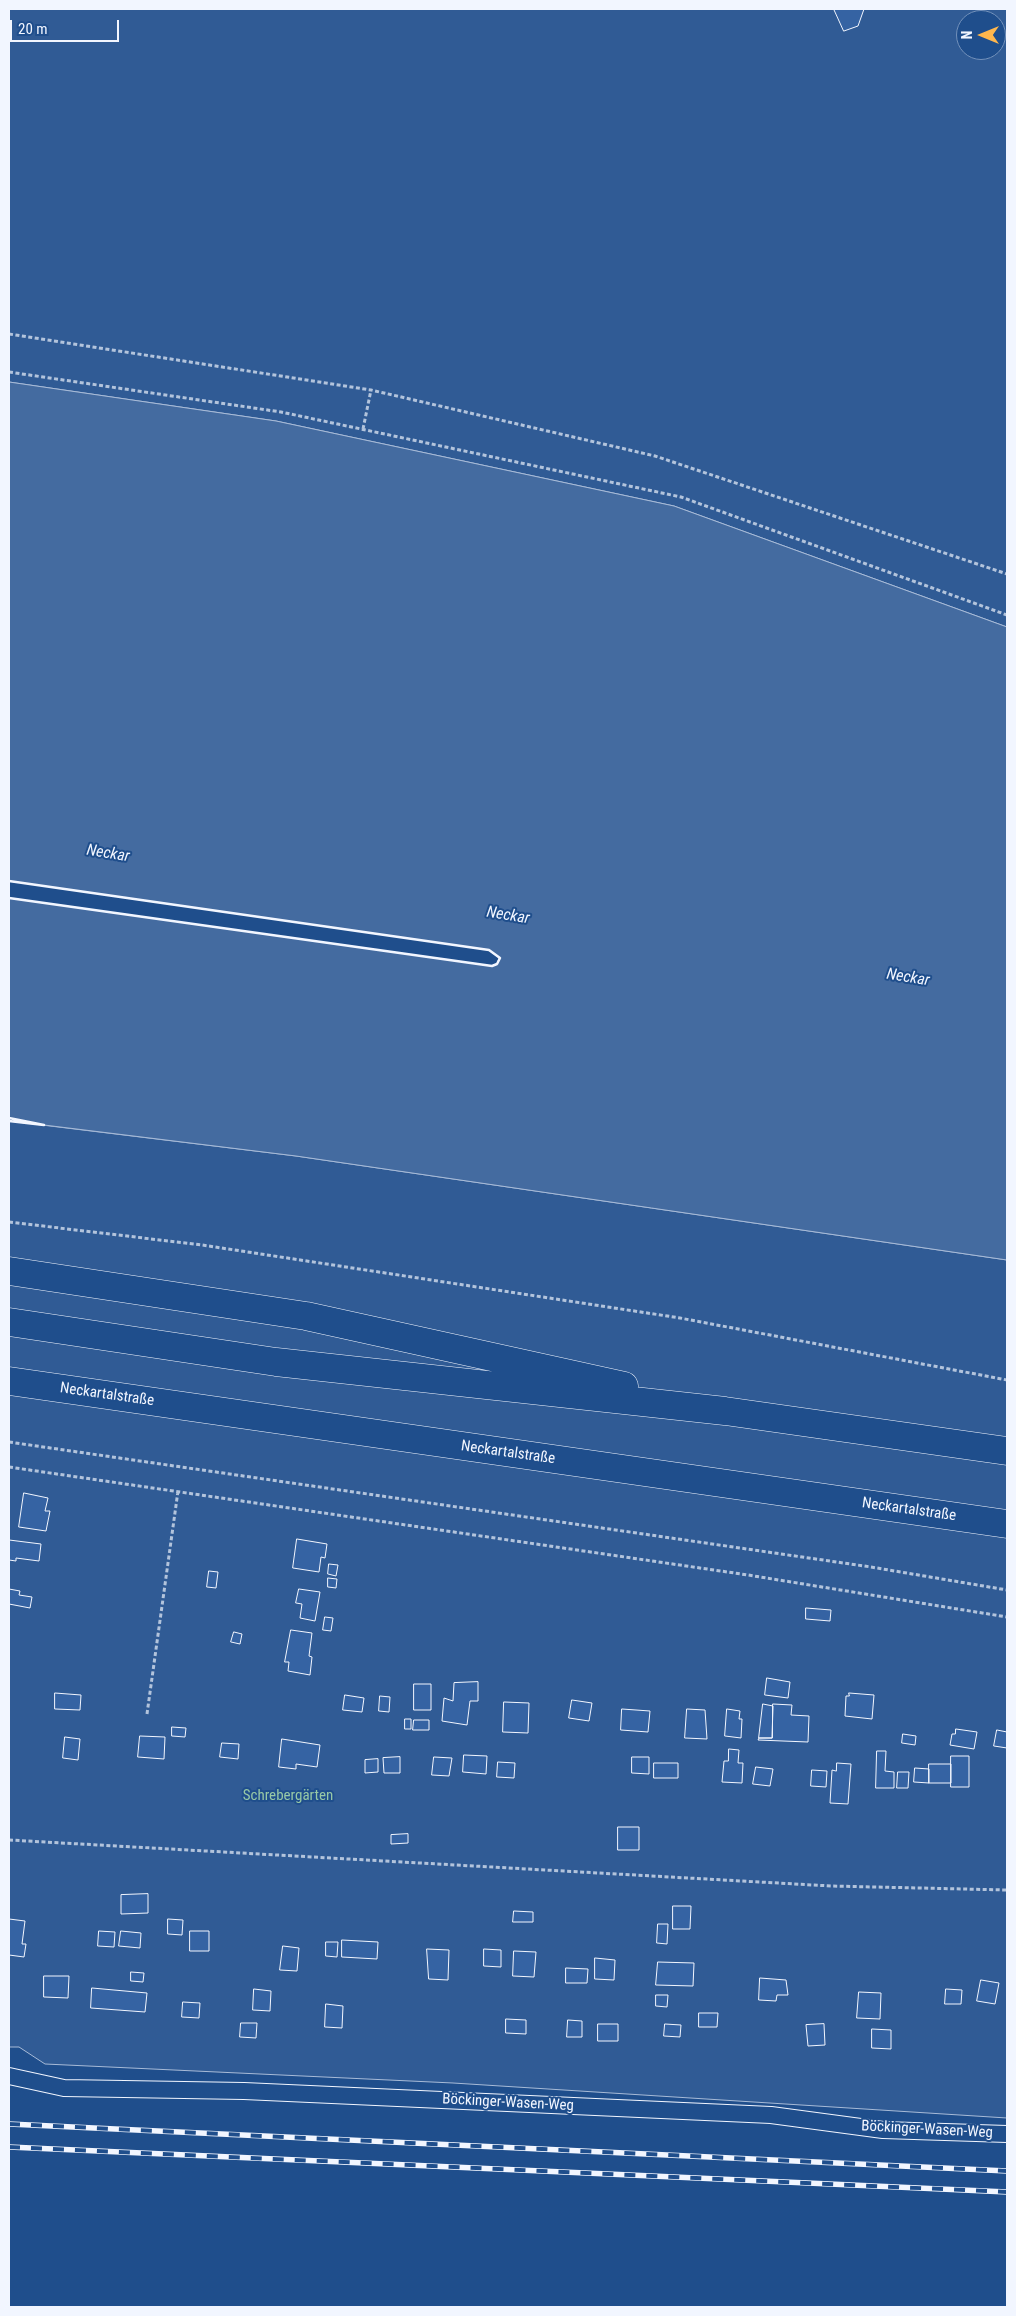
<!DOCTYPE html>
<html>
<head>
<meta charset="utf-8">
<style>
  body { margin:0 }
  #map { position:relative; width:1016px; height:2316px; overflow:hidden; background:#1f4e8c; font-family:"Roboto Condensed",sans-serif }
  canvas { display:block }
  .frame { position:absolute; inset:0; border:10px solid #f2f6ff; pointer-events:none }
  .north { position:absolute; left:956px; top:10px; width:50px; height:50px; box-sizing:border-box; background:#1f4e8c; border:1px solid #7391ba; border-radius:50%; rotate:270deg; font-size:14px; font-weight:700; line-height:20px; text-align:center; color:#f2f6ff }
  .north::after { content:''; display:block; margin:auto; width:18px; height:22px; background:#ffb74d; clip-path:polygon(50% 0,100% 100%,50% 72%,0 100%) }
  .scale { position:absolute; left:10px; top:20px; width:109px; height:22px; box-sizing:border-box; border:2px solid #f2f6ff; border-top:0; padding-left:6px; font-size:15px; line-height:18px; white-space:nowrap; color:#f2f6ff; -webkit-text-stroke:4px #1f4e8c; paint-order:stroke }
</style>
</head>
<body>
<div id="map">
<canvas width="1016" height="2316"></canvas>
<div class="frame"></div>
<div class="north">N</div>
<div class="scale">20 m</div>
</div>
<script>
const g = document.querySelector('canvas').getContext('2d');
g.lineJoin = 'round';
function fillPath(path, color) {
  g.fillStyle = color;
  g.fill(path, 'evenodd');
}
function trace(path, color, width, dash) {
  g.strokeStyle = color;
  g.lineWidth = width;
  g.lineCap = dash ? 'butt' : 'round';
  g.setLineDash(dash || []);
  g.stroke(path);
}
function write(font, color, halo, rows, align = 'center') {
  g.font = font + ' "Roboto Condensed",sans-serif';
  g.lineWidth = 4;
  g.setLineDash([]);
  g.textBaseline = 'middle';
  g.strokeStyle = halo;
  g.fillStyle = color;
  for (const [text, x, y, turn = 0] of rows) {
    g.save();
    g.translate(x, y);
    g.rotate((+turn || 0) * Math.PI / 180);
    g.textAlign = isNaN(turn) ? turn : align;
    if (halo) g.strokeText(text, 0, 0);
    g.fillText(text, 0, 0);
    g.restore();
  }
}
const built = new Path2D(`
  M9,9H1007V627L674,506L276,421L9,382ZM966,20H996V50H966Z
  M9,1121L296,1156L1007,1260V2118L453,2083L45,2064L19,2047H9Z`);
fillPath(built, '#305b95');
trace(built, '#a8bbd7', 1);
const water = new Path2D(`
  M9,382L276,421L674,506L1007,627V1260L296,1156L44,1125L9,1118V898L492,966L497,964L499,958L489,950L9,881Z`);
fillPath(water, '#446ba0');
trace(water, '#a8bbd7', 1);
const building = new Path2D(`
  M834,9H864L858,26L844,31Z
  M24,1493L48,1498L45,1511H50L46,1531L19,1527Z
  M297,1539L327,1544L325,1558L321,1557L319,1572L293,1568Z
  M9,1540L41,1544L39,1561L16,1558V1561L9,1560Z
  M329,1564L338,1565L336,1576L328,1574Z
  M209,1571L218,1572L216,1588L207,1587Z
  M328,1578L337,1579L336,1588L328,1587Z
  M9,1589L20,1591L19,1595L32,1597L30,1608L9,1604Z
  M299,1589L320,1592L315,1621L300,1618L302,1604L296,1603Z
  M806,1608L831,1610L830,1621L806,1619Z
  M325,1617L333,1618L331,1631L323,1630Z
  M291,1630L312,1633L309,1656L312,1657L310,1675L288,1671L289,1662H285Z
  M234,1632L242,1634L240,1644L231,1642Z
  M767,1678L790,1682L788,1698L765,1695Z
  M478,1682V1701H470L467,1725L442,1721L444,1698L453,1701L454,1683Z
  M414,1684H431V1710H414Z
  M55,1693L81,1695L80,1710L55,1709Z
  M849,1693L874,1695L872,1719L845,1716L846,1696H849Z
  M345,1695L364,1698L362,1712L343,1710Z
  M380,1696L390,1697L389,1712L379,1711Z
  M572,1700L592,1703L589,1721L569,1718Z
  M504,1702L529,1703L528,1733L503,1732Z
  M763,1704L773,1706L772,1738H759Z
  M773,1704L792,1705L791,1715L809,1716L808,1742L758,1740L759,1738H772Z
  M622,1709L650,1711L648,1732L621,1730Z
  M687,1709L705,1710L707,1739L685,1738Z
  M727,1709L740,1711L739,1719H742L741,1738L725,1736Z
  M405,1719H411V1729H405Z
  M414,1720H429V1730H413Z
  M172,1727L186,1728L185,1737L172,1736Z
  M956,1729L977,1732L974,1749L950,1745L952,1734H955Z
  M997,1730L1007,1732V1748L994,1746Z
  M903,1734L916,1736L915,1745L902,1743Z
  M140,1736L165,1737L164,1759L138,1757Z
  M65,1737L80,1739L78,1760L63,1758Z
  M282,1739L320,1745L317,1767L296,1764V1769L279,1767Z
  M222,1743L239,1744L238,1759L220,1757Z
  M729,1749L739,1750L738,1763H743L742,1783L722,1782L724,1761H728Z
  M877,1751H886L885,1771L894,1772V1788H876Z
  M464,1755L487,1756L486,1774L463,1772Z
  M951,1756H969V1787H951Z
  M400,1757V1773H384L383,1758Z
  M434,1757L452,1758L449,1776L432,1775Z
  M632,1757H649V1774L632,1773Z
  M378,1759V1772L365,1773V1760Z
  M498,1762L515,1763L514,1778L497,1777Z
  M654,1763H678V1778H654Z
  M837,1763L851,1764L848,1804L830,1803L832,1770L836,1771Z
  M929,1764H951V1783H929Z
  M756,1767L773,1769L770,1786L753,1784Z
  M915,1768L929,1769V1783L914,1782Z
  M812,1770L827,1771L826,1787L811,1786Z
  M898,1772H909L908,1788H897Z
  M618,1827H639V1850H618Z
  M408,1834V1843L391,1844V1835Z
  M148,1894V1913L121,1914V1895Z
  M673,1906H691L690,1929H673Z
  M514,1911L533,1912V1922H513Z
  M9,1919L25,1921L22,1944H26L24,1957L9,1955Z
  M168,1919L183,1920L182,1935L168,1934Z
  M658,1924H668L667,1944L657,1943Z
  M99,1931L115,1932L114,1947L98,1946Z
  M121,1931L141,1933L140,1948L119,1946Z
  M190,1931H209V1951H190Z
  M342,1940L378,1942L377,1959L342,1957Z
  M326,1942H338L337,1957L326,1956Z
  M283,1946L299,1948L297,1971L280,1970Z
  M427,1949L449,1950L448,1980L429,1979Z
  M484,1949L501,1950V1967L484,1966Z
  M514,1951L536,1952L534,1977L513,1976Z
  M595,1958L615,1960L614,1980L595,1979Z
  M658,1962L694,1963L693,1986L656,1985Z
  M566,1968L588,1969L587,1983H566Z
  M131,1972L144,1973L143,1982L131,1981Z
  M44,1976H69L68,1998L44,1997Z
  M760,1978L786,1980L788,1995H777L776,2001L759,2000Z
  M981,1980L999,1983L995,2004L977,2001Z
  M92,1988L147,1993L145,2012L91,2008Z
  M254,1989L271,1991L270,2011L253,2010Z
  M946,1989L962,1990L961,2004H945Z
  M859,1992L881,1993L880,2019L857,2018Z
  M656,1995H668L667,2007L656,2006Z
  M183,2002L200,2003L199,2018L182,2017Z
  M326,2004L343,2006L342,2028L325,2027Z
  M699,2013H718L717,2027H699Z
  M506,2019L526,2020V2034L506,2033Z
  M568,2020L582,2021V2037H567Z
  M241,2023H257L256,2038L240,2037Z
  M598,2024H618V2041H598Z
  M665,2024L681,2025L680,2037L664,2036Z
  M824,2024L825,2045L808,2046L806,2025Z
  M872,2029L891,2030V2049L872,2048Z`);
fillPath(building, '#3563a3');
trace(building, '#f2f6ff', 1);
const lane = new Path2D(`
  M9,2076L64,2088L244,2091L771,2115L883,2130L1007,2134`);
const primary = new Path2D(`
  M9,1271L306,1316L624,1386
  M9,1322L276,1362L725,1411L1007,1451
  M9,1381L1007,1524`);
trace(lane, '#f2f6ff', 18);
trace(primary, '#f2f6ff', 29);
trace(new Path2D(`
  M9,334L371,390L655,456L1007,574
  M9,372L281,412L681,497L1007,615
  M363,429L371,390
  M9,1222L202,1245L680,1318L1007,1380
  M9,1442L871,1567L1007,1590
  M9,1467L748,1575L1007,1617
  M147,1714L178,1491
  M9,1840L831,1886L1007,1890`), '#b3c4dc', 3, [4, 2.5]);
trace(lane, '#1f4e8c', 16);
trace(primary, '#1f4e8c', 28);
const rail = new Path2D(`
  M9,2124L1007,2171
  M9,2147L1007,2192`);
trace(rail, '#f2f6ff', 5.5);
trace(rail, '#1f4e8c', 4, [11]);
trace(new Path2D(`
  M9,881L489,950L500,958L497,964L492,966L9,898
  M9,1118L44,1125L9,1121`), '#f2f6ff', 2.5);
write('15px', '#f2f6ff', '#1f4e8c', [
  ["Neckartalstraße",107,1395,8],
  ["Neckartalstraße",508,1453,8],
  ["Neckartalstraße",909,1510,8],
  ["Böckinger-Wasen-Weg",508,2103,3],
  ["Böckinger-Wasen-Weg",927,2130,3]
]);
write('15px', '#97c8a6', '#1f4e8c', [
  ["Schrebergärten",288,1796]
]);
write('italic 16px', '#f2f6ff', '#1f4e8c', [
  ["Neckar",108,854,9],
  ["Neckar",508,916,9],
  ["Neckar",908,978,9]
]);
</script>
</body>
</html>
